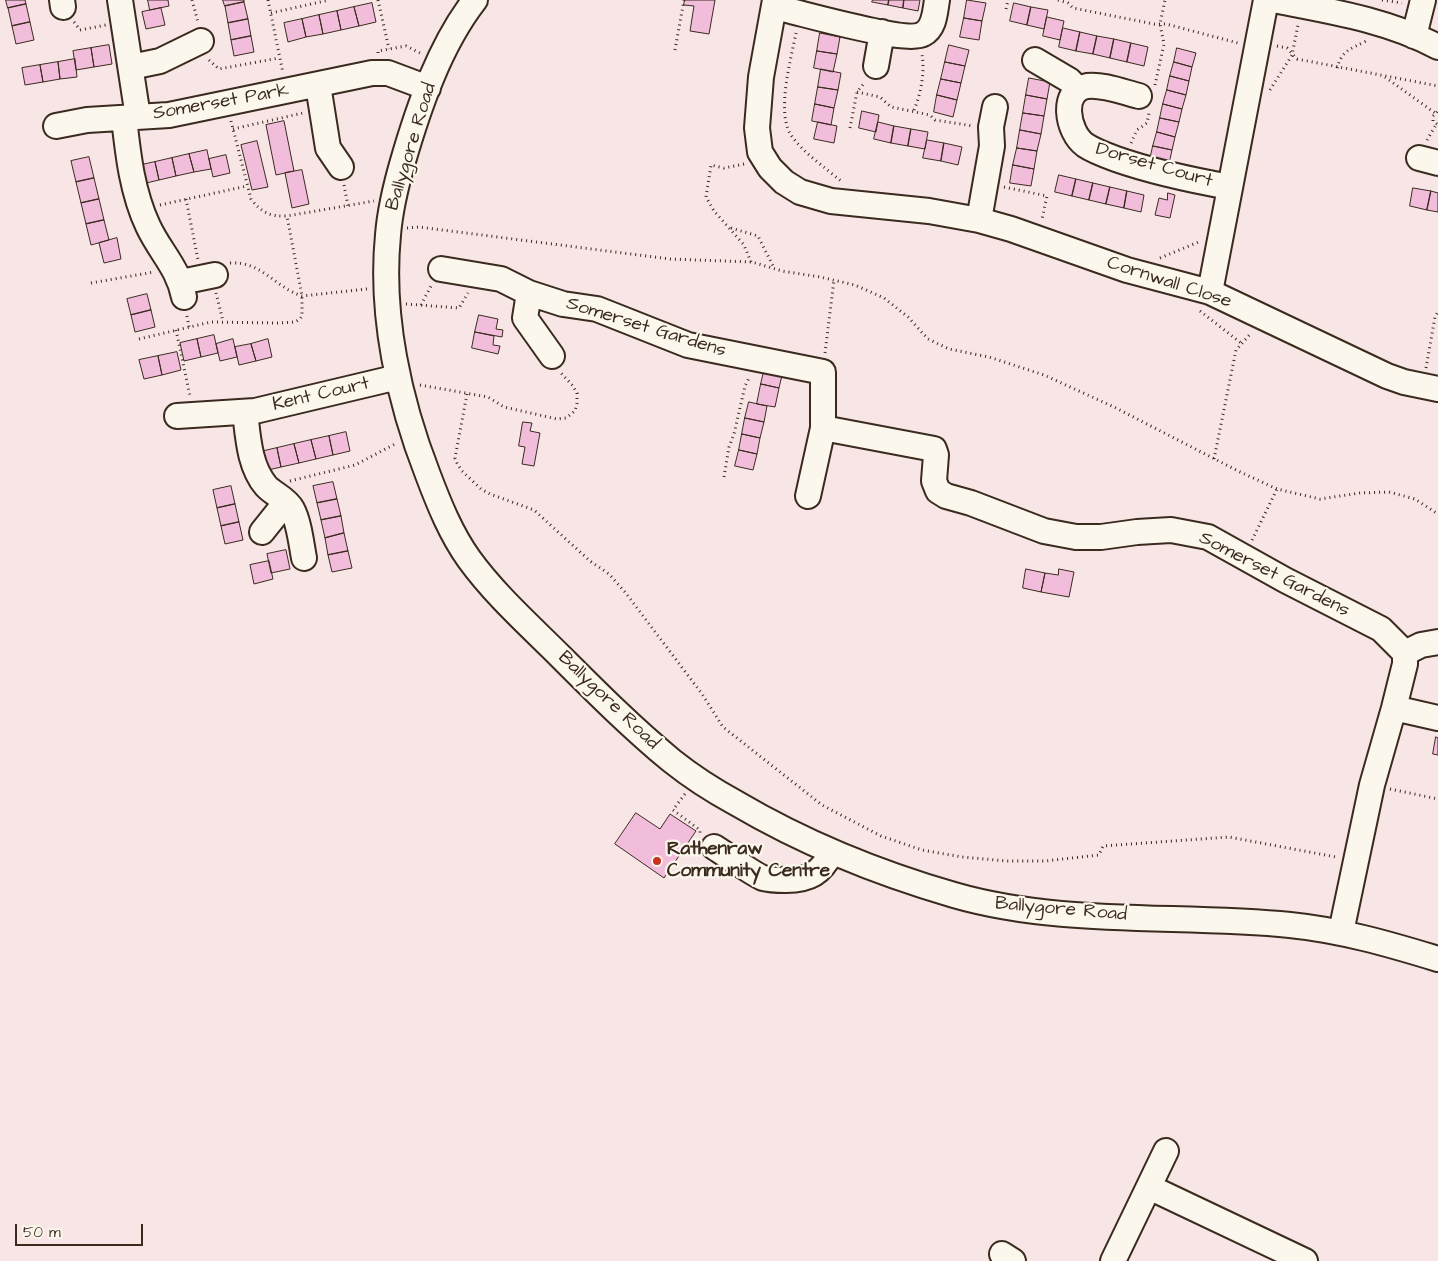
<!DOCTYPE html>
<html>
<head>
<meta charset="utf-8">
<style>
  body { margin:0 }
  #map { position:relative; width:1438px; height:1261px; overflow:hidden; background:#f8e6e7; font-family:"Architects Daughter",sans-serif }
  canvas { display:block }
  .scale { position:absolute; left:15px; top:1224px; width:128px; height:22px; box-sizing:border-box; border:2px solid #3b2a1e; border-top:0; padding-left:6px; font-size:15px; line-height:18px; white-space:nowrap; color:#3b2a1e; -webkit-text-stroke:4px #fbf7ec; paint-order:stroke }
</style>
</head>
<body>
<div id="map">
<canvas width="1438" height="1261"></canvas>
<div class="scale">50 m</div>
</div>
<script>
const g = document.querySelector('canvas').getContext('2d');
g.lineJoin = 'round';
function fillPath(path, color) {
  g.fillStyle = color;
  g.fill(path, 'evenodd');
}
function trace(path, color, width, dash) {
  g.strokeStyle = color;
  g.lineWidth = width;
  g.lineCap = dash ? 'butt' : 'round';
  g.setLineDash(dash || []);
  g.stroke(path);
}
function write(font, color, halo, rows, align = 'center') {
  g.font = font + ' "Architects Daughter",sans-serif';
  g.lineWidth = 4.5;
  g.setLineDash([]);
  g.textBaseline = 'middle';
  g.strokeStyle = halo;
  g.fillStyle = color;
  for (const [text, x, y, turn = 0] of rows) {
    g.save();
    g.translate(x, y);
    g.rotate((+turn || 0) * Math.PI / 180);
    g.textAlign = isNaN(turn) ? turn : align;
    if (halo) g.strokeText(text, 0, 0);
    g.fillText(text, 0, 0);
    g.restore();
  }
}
const building = new Path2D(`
  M6,0H25L26,4L8,8Z
  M148,0H168L169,6L150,10Z
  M223,0H244V2L225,6Z
  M685,0H715L709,34L690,31L694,6L684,5Z
  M873,0H889L888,5L872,2Z
  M889,0H904L903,8L888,5Z
  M904,0H920L918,11L903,8Z
  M967,0L986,3L982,21L964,18Z
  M244,2L248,19L228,23L225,6Z
  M372,3L376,22L359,26L354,7Z
  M1014,3L1031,7L1027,25L1010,21Z
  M26,4L30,22L12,26L8,8Z
  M354,7L359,26L341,30L337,11Z
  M1031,7L1048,10L1044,29L1027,25Z
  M161,8L165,25L146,29L142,12Z
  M337,11L341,30L323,34L319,15Z
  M319,15L323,34L306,37L302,19Z
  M1047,17L1064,21L1060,40L1043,36Z
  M964,18L982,21L979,40L960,37Z
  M248,19L251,36L231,40L228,23Z
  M302,19L306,37L288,42L284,23Z
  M30,22L34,40L16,44L12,26Z
  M1063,28L1080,32L1076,51L1059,47Z
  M1080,32L1097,36L1093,54L1076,51Z
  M820,33L840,37L837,54L817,51Z
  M251,36L254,52L234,56L231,40Z
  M1097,36L1114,39L1110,58L1093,54Z
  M1114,39L1131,43L1127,62L1110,58Z
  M1131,43L1148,47L1144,66L1127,62Z
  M109,45L112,64L94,67L91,48Z
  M949,45L969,50L965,66L945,62Z
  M91,48L94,67L76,70L73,51Z
  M1177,48L1196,53L1192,67L1174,62Z
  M817,51L837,54L833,72L814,68Z
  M75,59L77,77L60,79L58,62Z
  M58,62L60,79L43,82L40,65Z
  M945,62L965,66L961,83L941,79Z
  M1174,62L1192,67L1189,81L1170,76Z
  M40,65L43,82L25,85L22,68Z
  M821,69L841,73L838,90L818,87Z
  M1170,76L1189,81L1186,95L1167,90Z
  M1029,78L1050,82L1047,99L1026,95Z
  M941,79L961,83L957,100L937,95Z
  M818,87L838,90L834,108L815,104Z
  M1167,90L1186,95L1182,109L1163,104Z
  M937,95L957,100L953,117L934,112Z
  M1026,95L1047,99L1044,116L1023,113Z
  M815,104L834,108L831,125L812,121Z
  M1163,104L1182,109L1179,122L1160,118Z
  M862,111L879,115L876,132L859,128Z
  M1023,113L1044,116L1041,134L1020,130Z
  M1160,118L1179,122L1175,137L1157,132Z
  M284,121L294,171L276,175L266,125Z
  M818,122L837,126L834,143L814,139Z
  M878,122L894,126L891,143L874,139Z
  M894,126L911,129L908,146L891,143Z
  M911,129L928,132L925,149L908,146Z
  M1020,130L1041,134L1037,151L1017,148Z
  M1157,132L1175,137L1172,150L1153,146Z
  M927,140L944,143L941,161L923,158Z
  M257,141L268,187L252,190L241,145Z
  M944,143L962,147L958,165L941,161Z
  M1153,146L1172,150L1169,164L1150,160Z
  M1017,148L1037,151L1034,169L1013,165Z
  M207,150L211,169L194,172L189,154Z
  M189,154L194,172L176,176L172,158Z
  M226,155L230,173L213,177L209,159Z
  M89,157L94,178L76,182L71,161Z
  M172,158L176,176L159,180L155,162Z
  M155,162L159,180L142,184L137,166Z
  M1013,165L1034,169L1031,186L1010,183Z
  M302,170L309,204L292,208L285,173Z
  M1059,175L1076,179L1072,196L1055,192Z
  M94,178L99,199L81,203L76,182Z
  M1076,179L1093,183L1089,200L1072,196Z
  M1093,183L1110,187L1106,204L1089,200Z
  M1110,187L1127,191L1124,208L1106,204Z
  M1413,188L1431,191L1427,210L1410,206Z
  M1127,191L1144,195L1141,212L1124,208Z
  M1431,191L1438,193V212L1427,210Z
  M1168,193L1175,195L1170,218L1155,215L1159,198L1167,200Z
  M99,199L104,220L86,224L81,203Z
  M104,220L109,240L91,245L86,224Z
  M117,238L121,259L104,263L99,243Z
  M147,294L151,310L131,315L127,299Z
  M151,310L155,327L135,332L131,315Z
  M479,315L498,319L496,329L503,330L502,337L475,332Z
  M475,332L494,336L493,345L500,346L498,354L472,348Z
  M214,335L218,353L201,357L197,339Z
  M197,339L201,357L184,361L180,343Z
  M233,339L237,357L220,361L216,344Z
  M268,339L272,357L256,361L251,344Z
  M251,344L256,361L239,365L235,347Z
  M177,352L181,370L162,375L158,356Z
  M158,356L162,375L144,379L139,360Z
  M765,367L783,371L779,388L761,384Z
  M761,384L779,388L775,407L757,404Z
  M749,402L767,406L764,422L745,418Z
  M745,418L764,422L760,438L742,434Z
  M523,422L532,423L530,431L540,433L534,466L522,464L525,447L519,446Z
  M346,432L350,451L333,455L329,436Z
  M742,434L760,438L757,454L739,450Z
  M329,436L333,455L316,459L311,440Z
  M311,440L316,459L299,463L294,444Z
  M294,444L299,463L281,467L277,448Z
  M277,448L281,467L264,471L260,452Z
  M739,450L757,454L753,470L735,466Z
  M333,482L337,499L317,503L313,486Z
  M231,486L235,504L217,508L213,490Z
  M337,499L341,516L321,520L317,503Z
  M235,504L239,522L221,526L217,508Z
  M341,516L344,533L325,538L321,520Z
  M239,522L243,540L225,544L221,526Z
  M344,533L348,551L328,555L325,538Z
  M286,550L290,569L271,573L267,554Z
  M348,551L352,568L332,572L328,555Z
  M269,561L273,579L254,584L250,565Z
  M1026,569L1045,573L1041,592L1023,588Z
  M1059,569L1074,572L1069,597L1041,592L1045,573L1058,575Z
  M1436,737L1438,738V755L1433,754Z
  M636,813L660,829L670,814L696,831L664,878L615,844Z`);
fillPath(building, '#f1bddb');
trace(building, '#3b2a1e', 1);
const minor = new Path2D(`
  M62,0L63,7
  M120,0L138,117
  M475,0C440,45 419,106 403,161C396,185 390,210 388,235C380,315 399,401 428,475C439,504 451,534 469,559C495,595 530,626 561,657C597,693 633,729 672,761C692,777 714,791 736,803C804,843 878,873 954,895C1061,926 1179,914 1290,925C1340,930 1389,944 1438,959
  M775,0L761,77L757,128L760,152L770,168L784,182L800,192L831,201L929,211L979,220L1011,229L1127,270L1210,292L1387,376L1404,382L1438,389
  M1273,0C1329,11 1388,20 1438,47
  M774,7C799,12 906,44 923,34C935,28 935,11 937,0
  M1414,36L1423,0
  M1035,60L1069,80L1078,89
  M876,66L882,32
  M131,67L160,61L201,41
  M318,85L328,148L341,167
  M1139,96C1123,92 1103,84 1087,86C1060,90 1067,132 1085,145C1094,151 1105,155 1116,159C1153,172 1191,180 1230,187
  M124,118C128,154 132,192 148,226C160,252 178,267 184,297
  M56,126L87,120L169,115L372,73H388L428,88
  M1419,158L1438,163
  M979,220L992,146L991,127L995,107
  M441,269L501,279L529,293L563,304L597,309L688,345L823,372V428L934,449L936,455L934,481L938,491L946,496L971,503L1044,531L1076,537H1101L1137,532L1171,530L1208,537L1285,580L1381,629L1405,653
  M181,282L215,275
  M1210,292L1266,0
  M529,293L525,318L552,356
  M245,412C248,436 249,466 266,486C273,494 286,498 292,509C299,522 301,542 304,558
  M177,416L255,411L398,377
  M808,496L823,428
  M262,532L286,502
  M1394,708L1438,718
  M714,847C727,855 751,873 763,878C770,880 779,880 786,880C810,880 821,873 832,852
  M1341,932L1372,785L1394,708L1405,664V653L1421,645L1438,642
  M1149,1187L1305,1261
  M1002,1254L1013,1261
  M1113,1261L1166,1151`);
trace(minor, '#3b2a1e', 28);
trace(new Path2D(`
  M192,0L198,22
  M268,0L283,73
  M378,0L389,49
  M1058,0L1068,3L1073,8L1154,24H1166L1238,43
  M1382,0L1402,3
  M1006,9L1008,0
  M271,13L329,0
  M74,22L80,30L106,25
  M796,33C791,59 776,112 791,135C802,152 826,168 842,182
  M1277,46L1287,48L1297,59L1438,86
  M675,50L684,0
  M378,53V51L406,46L422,54
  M209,60L219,69L279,58
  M1337,68C1342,50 1351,49 1366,41
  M1385,77L1435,113
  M1155,85L1164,44L1160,24L1165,0
  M1270,90L1292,55L1298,25
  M857,92L880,97L891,107L930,115L935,120L973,126
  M914,110C921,94 925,71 922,55
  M231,121L251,199C261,212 270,217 287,216L374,201
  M1437,124L1433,121V116L1438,111
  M850,128L857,92L865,82
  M233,129L303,113
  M1427,140L1437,123
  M1131,143L1137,130L1147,123L1149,113
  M744,164L724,168L711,165L706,197L714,211L744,245L751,262
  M344,185L348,206
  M1004,187L1047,196L1042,219
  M186,199L198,260
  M160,205L247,186
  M407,228L419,227L670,259L752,262L782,271L820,277L855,285L884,298L908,317L928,339L949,349L989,357L1044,375L1114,407L1238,471L1277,489L1320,499L1360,493L1389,492L1415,499L1438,514
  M731,228L758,236L774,268
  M1160,258L1201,241
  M230,263C262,261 274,287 302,296L367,289
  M91,283L154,272
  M216,293L223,321
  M406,304L459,308L468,293
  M421,305L432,284
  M1200,311L1241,343
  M187,316L189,327
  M176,330L190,396
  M139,339L211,322L278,323L295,322L300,319L302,316V296L287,216
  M825,353L834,280
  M1426,368L1435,317L1438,312
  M420,385L488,397L504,407L557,419L566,418L575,411L577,403V393L573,386L561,373
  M467,394L455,458L457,463L462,471L481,489L490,494L534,510L590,561L609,574L625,592L702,694L723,727L822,805L881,836L922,850L962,857L1007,861H1045L1099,855L1103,846L1229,837L1336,857
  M1214,459L1236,350L1251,333
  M724,477L729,447L734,434L745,386L750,376
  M290,481L355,465L397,443
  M1252,540L1277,489
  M1390,789L1438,799
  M685,794L673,810L700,830V833`), '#3b2a1e', 3, [1, 4]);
trace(minor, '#fbf7ec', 24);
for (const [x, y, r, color] of [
  [657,861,5,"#c8321e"]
]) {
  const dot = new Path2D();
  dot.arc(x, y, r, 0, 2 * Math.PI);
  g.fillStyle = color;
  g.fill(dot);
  trace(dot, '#fbf7ec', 2);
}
write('19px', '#3b2a1e', '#fbf7ec', [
  ["Somerset Park",221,103,-10],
  ["Ballygore Road",412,147,-73],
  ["Dorset Court",1154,166,16],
  ["Cornwall Close",1169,283,18],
  ["Somerset Gardens",646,328,17],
  ["Kent Court",321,395,-13],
  ["Somerset Gardens",1274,575,27],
  ["Ballygore Road",608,701,44],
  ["Ballygore Road",1061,910,5]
]);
write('bold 19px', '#3b2a1e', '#fbf7ec', [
  ["Rathenraw",667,850],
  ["Community Centre",667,872]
], 'left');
</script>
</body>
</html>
